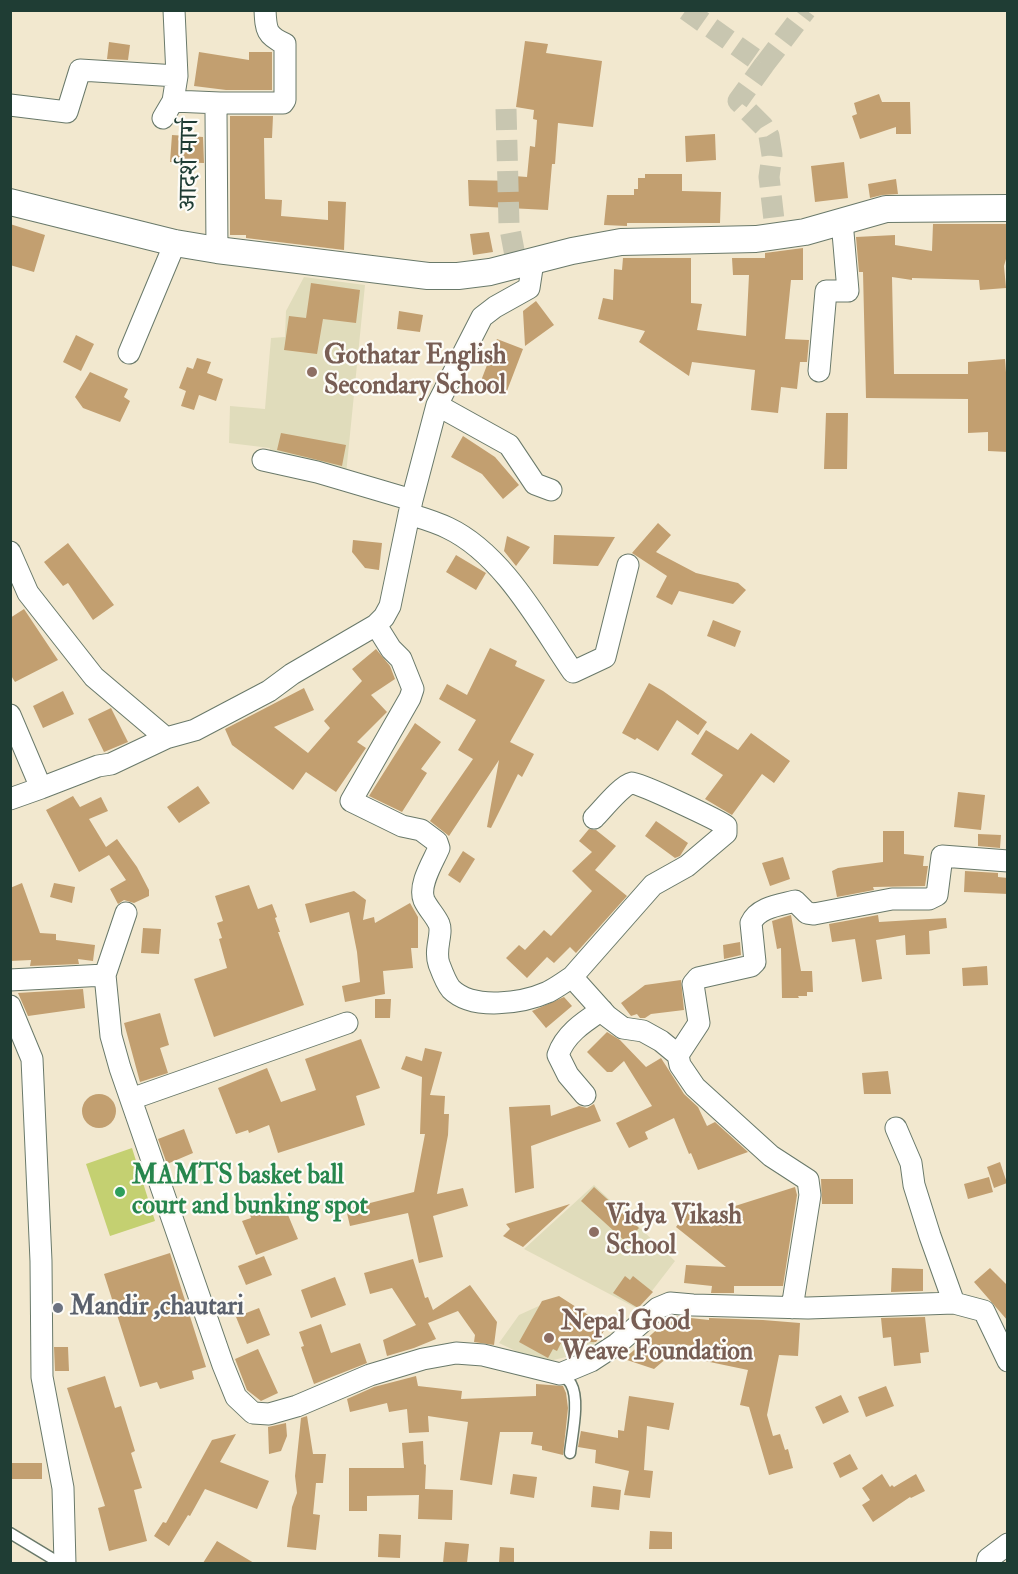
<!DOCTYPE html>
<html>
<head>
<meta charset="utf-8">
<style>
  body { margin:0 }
  #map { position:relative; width:1018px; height:1574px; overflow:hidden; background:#f2e8cf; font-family:"IM FELL Double Pica",serif }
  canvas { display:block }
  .frame { position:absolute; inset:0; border:12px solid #1f3d34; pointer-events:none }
</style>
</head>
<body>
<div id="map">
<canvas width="1018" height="1574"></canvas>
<div class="frame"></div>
</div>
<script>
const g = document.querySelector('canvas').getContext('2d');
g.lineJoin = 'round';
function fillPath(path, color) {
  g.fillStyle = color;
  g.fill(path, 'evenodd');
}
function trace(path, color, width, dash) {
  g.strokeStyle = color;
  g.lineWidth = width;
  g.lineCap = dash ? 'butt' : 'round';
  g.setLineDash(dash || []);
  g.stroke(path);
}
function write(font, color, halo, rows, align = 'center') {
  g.font = font + ' "IM FELL Double Pica","Noto Serif Devanagari",serif';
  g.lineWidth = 4.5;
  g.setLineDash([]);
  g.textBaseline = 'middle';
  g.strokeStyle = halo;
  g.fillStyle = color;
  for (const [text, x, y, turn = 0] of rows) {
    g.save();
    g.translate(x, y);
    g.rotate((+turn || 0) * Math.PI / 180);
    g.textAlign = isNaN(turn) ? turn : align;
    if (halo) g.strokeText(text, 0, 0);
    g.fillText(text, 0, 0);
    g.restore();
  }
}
fillPath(new Path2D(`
  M304,277L365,285L346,474L268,459L270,448L229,443L230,406L265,409L271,338L285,337L286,311Z
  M594,1185L675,1261L638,1309L524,1249Z
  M541,1305L598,1334L591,1351L541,1363L499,1343L519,1315Z`), '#e0dcbb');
fillPath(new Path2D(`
  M132,1148L155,1221L110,1236L86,1164Z`), '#c4d071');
fillPath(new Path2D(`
  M525,41L548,44L546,53L602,61L593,127L558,123L555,164H552L548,210L469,206L468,180L514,181V176L527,177L530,146L535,147L537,120L533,119L534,110L516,107Z
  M109,42L130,45L128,60L107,59Z
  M199,52L249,60V52H272V90H226L194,86Z
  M879,94L882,102H910L911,134H896V127L860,139L852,116L857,114L854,103Z
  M230,116H273L272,138H264L265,199L282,200L281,216L328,220V201L346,202L344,250L246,238V235H230Z
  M715,134L716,160L686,162L685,136Z
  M172,135L203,137L204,163L170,162Z
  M844,162L848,198L815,202L811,166Z
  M645,174H682V191L721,192L720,223H627V226L604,225L607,195H634V189H638V178H645Z
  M896,179L898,194L882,195L870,198L868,184Z
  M10,224L45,235L34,272L10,265Z
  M933,224H1008V252L1004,266L1006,288L980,290L979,280L912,278V280L892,277L894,374H968V362L1005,359L1008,399V452L988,451V432L968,433V399L866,398L863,272H859L856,237L895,235V245L932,251Z
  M489,232L493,252L473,255L470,234Z
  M803,248V280H791L785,339L809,340L807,362H800L797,389L781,387L778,413L751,410L755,370L692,362L689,376L639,342L645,331L598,319L603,298L613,300L614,269L622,270L623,258H691V303L702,304L697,330L746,336L749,275H733L732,258H765V253Z
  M311,283L360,290L356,323L323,319L317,354L284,350L289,316L306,318Z
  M536,301L554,325L525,346L523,311Z
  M399,311L423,315L420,332L397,329Z
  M76,335L94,344L81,371L63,362Z
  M497,339L523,349L505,396L479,386Z
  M197,358L211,362L207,373L223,379L216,401L199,395L194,410L181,406L186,391L179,388L187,367L193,369Z
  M90,372L128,389L124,397L130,401L120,422L83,408L75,397Z
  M826,413H848L847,469H824Z
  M281,433L346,445L342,466L277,450Z
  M463,436L495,457L519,485L503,499L482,474L451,457Z
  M658,523L671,535L656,552L696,573L738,583L746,590L733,604L679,591L672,605L656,597L667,576L632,553Z
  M554,535L615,537L598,566L553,564Z
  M507,536L530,547L516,566L504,551Z
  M353,540L382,543L379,570L365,568L352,552Z
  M68,543L114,605L93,620L68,583L63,586L44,562Z
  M456,555L486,573L476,590L446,572Z
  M24,609L58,660L15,682L10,674V618Z
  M713,620L741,631L735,647L707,636Z
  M490,648L517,661L515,666L545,680L510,742L534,754L522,777L518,774L491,828L487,827L499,760L449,836L430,821L473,759L458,750L476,720L439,699L447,684L467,695Z
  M376,649L390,666L395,679L371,695L387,712L357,742L366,748L336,792L306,772L293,790L232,745L225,729L304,688L314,710L274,727L308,753L330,728L324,721L362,681L352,669Z
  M649,683L663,691L707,722L698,735L677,720L658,751L637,738L635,740L622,733Z
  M63,691L74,714L43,728L33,706Z
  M111,708L128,742L104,752L88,719Z
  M415,723L441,742L421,769L427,773L402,812L369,796Z
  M706,730L738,750L751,733L790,761L774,783L762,774L732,815L705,799L723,775L691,754Z
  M198,786L210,803L179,823L167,807Z
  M958,792L985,795L981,830L954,827Z
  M73,796L80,807L101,797L108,811L89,819L106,847L117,839L137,867L149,890V896L134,903L124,900L118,904L110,889L126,880L109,855L79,872L46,810Z
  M656,821L688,843L680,856L675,858L645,836Z
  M589,829L596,830L616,846L595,870L627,896L576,953L570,947L554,963L547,957L527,978L506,958L519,945L525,950L544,930L551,936L592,891L572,871L592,852L579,841Z
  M883,831H904V854L924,856L923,866H928L925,886L873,887L874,890L837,897L832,871L838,868L883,862Z
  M978,834L1001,835L1000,848L978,846Z
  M463,851L475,859L460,883L448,875Z
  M783,857L790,879L770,886L762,863Z
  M965,871L998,873V877L1008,878V894L964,892Z
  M22,883L40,933L56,934V940L95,945L93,961L78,959L79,964L30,966L31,960L10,961V888Z
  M54,883L75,887L72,903L50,897Z
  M249,885L258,909L272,904L277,917L275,918L280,932H278L304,1005L214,1037L194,979L227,968L219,939L222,938L217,923L223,921L215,896Z
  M354,891L366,900L363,920L374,917L375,923L410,903L418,917V948H411L413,968L383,971L385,994L345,1002L342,986L360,982L357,952L349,912L310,923L305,904Z
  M791,915L801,971H812L813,992H807V996H798L799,998H782L781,948L777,949L772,921Z
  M878,915L879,922L946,918L947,928L929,931L930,954L906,955L905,935L876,940L882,979L862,982L855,939L832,942L829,924Z
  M143,928L161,929L159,954L141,953Z
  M740,942L741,955L724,959L723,945Z
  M987,966L988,985L963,986L962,968Z
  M681,980L684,1010L651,1014L645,1018H640L637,1014L631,1016L621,1003L645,985Z
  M83,989L85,1008L28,1016L18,993Z
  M564,997L572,1006L546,1028L532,1011Z
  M375,999H391L390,1018H375Z
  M160,1013L169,1045L160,1048L168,1073L140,1082L124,1023Z
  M607,1032L620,1040L646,1067L661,1058L684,1094L698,1107L707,1126L715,1122L748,1152L698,1170L691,1153L689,1154L674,1118L645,1132L648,1139L629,1148L616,1123L652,1106L624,1061L612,1072H607L587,1052Z
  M361,1039L380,1088L356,1096L365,1125L278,1153L269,1125L249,1133L248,1130L236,1134L218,1088L267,1068L281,1102L316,1090L305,1059Z
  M425,1048L442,1052L430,1095L445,1096L444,1114H449L448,1135L437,1194L463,1188L468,1206L433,1216L443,1257L419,1263L408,1213L350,1226L346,1209L414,1192L425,1134H420L422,1077L401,1069L406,1056L422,1061Z
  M888,1071L891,1094H864L862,1073Z
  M82 1111a17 17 0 1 1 34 0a17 17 0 1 1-34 0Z
  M594,1104L601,1121L531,1146L534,1188L515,1193L509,1107L550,1105L551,1116L579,1106L587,1108Z
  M184,1129L193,1153L167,1164L158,1139Z
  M1000,1162L1007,1183L994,1188L987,1167Z
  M989,1177L993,1192L968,1199L964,1184Z
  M821,1179H853V1204H822Z
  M594,1187L639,1228L626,1242L581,1201Z
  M795,1187L797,1195L783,1286H734V1293H711L712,1286L684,1283L686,1265L726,1267L676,1227L689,1210L711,1227L735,1214V1206Z
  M281,1198L298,1239L256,1255L242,1221L251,1218L249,1211Z
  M570,1204L523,1247L503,1236L510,1229L506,1224Z
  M170,1253L206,1367L192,1371L194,1379L160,1389L157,1382L140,1387L104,1274Z
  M264,1256L272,1275L246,1285L238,1266Z
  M413,1259L425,1298L428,1297L433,1310L470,1285L497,1322L494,1345L474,1342L475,1335L458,1311L428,1323L436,1339L414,1348L387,1356L383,1340L416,1325L392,1288L370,1294L364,1273Z
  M892,1268L923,1269V1291L891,1292Z
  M990,1268L1008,1286V1321L974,1282Z
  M625,1276L630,1280L633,1276L653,1292L638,1308L613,1293Z
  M335,1277L346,1305L311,1318L301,1290Z
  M559,1296L607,1327L596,1342L561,1343L557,1351L553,1349L548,1358L519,1342L542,1301Z
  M259,1308L270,1335L247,1344L236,1317Z
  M672,1316L709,1320V1318L763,1320L800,1323L798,1356L779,1355L767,1415L773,1436L780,1434L785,1450L788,1449L793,1468L769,1475L749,1407L740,1405L748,1370L705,1361L708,1347L682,1345L654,1369L624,1359Z
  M925,1317L929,1352L920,1353L921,1363L894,1366L891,1337L883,1338L881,1318Z
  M321,1324L331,1353L360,1343L367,1363L314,1384L301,1347L304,1346L299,1332Z
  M54,1347H68L69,1371H55Z
  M258,1349L278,1393L261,1401L247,1390L235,1359Z
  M105,1376L115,1408L121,1406L135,1451L131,1453L142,1488L134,1490L147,1541L109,1551L98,1508L105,1506L67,1388Z
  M416,1376L418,1386L462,1391L461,1399L536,1396V1384L563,1386L566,1393L568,1408L563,1455L542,1450V1446L531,1444L533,1432H500L492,1485L460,1480L468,1422L428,1416L429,1432L409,1433L407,1409L389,1412L387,1403L350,1412L347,1399L374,1387Z
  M886,1386L894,1406L866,1417L858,1397Z
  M841,1395L849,1412L823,1424L815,1407Z
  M629,1396L674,1403L669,1430L647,1426L644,1470L653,1471L650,1498L624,1495L629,1471L595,1463L596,1450L578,1447L581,1431L618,1438V1430L624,1431Z
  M307,1416L313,1454H326L323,1483H316L313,1514L320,1515L316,1550L287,1547L292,1507L297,1493L295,1476L301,1418Z
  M286,1423L287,1436L281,1451L269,1454L268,1427Z
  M236,1434L220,1462L269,1481L257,1509L205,1489L190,1516L188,1515L169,1546L154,1536L163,1522L166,1523L212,1440Z
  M423,1441L424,1464L426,1465L425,1489L453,1490L452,1520L418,1519L419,1495L367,1496V1511H349V1468H404L402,1443Z
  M850,1454L858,1469L840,1478L833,1463Z
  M12,1463H42V1479H12Z
  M513,1474L537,1477L534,1498L510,1494Z
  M882,1474L890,1487L892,1485L894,1487L916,1474L925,1491L911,1498L910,1497L873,1522L862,1505L870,1500L862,1488Z
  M593,1486L621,1490L619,1510L591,1507Z
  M650,1531L672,1532V1549H649Z
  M379,1534L401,1535L400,1558L378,1557Z
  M217,1541L254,1563H203Z
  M445,1542L469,1544L467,1563H443Z
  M500,1547L514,1548V1563H499Z`), '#c29f70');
trace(new Path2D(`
  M686,10L764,65L738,101L763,126L769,136L772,155L769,177L776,237
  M764,65L806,10
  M506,109L509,224L517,266`), '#c8c6b0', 21, [21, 10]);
const service = new Path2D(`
  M560,1374C564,1377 569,1380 571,1384C580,1400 572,1434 570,1453
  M10,1533L53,1559L65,1563`);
const minor = new Path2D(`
  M174,10L177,76L173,101L220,103
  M10,105L67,112L80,70L177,76
  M163,118L173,101
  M217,250L216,112L220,103H283L285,100V44C266,35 266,30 265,10
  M129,353L175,243
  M819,371L826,291H848L842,221
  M437,405L509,445L535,484L551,490
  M263,460L317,472L412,500
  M409,514C422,518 436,522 448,528C503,554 540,624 573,672L605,657L628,565
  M10,552L28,593L94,677L166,738L195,730L269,691L292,674L376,625L384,617L390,606L412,500L437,405L482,317L495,307L529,288L533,262
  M376,625L391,649L401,659L413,689L410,698L351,801L402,826L421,830L437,842L439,848C433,862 418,885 424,900C428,909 435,915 439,924C443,934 434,949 439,964C442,972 446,983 451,989C473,1011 523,1003 548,992C556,988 564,982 572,977L607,1016L623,1028L643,1031L661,1041L678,1055
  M10,715L41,788L98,766L111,764L166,738
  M10,799L41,788
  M105,975L126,913
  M572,977L653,885L687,866L726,833V826C720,821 638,782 632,783C622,785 602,810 594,818
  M10,980L105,975L111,1036L120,1068L223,1365L236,1397L253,1413L269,1414L297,1406L370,1375L423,1359L456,1353L483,1355L560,1374L591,1361L617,1344L658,1308L670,1303L693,1305L808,1308L954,1303L984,1311L1008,1361
  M10,1006L32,1059L41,1261L42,1377L63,1488L65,1564
  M585,1095L568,1075L558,1055C565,1034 584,1022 602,1010
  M131,1099L347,1023
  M896,1128L911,1163L914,1185L930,1236L954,1303
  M792,1308L810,1195L808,1180L771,1156L695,1087L680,1065L678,1055L699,1023L693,984L698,978L751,966L755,962L751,923C758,907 780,905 795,901L807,913L814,914L892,899H929L937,895L942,856L1008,861
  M987,1564L988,1559L1008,1544`);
const tertiary = new Path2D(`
  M10,202L175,243L217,250L428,276H458L490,272L572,251L621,242L756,239L805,232L886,209L1008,208`);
trace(service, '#69796a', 13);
trace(minor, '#69796a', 23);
trace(tertiary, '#69796a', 28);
trace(service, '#fff', 10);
trace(minor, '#fff', 21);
trace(tertiary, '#fff', 26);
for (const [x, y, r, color] of [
  [312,372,6,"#8d6e63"],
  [120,1192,6,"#2e9e5b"],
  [594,1232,6,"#8d6e63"],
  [58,1308,6,"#6b7280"],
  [549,1338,6,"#8d6e63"]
]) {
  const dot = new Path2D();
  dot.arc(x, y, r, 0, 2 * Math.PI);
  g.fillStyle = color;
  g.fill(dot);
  trace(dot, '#fdfcf7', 2);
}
write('26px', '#1f3d34', '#fdfcf7', [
  ["आदर्श मार्ग",191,165,-89]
]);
write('bold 26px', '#785e54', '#fdfcf7', [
  ["Gothatar English",324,357],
  ["Secondary School",324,387],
  ["Vidya Vikash",606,1217],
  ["School",606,1247],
  ["Nepal Good",561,1323],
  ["Weave Foundation",561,1353]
], 'left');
write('bold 26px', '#27864d', '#fdfcf7', [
  ["MAMTS basket ball",132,1177],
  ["court and bunking spot",132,1207]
], 'left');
write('bold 26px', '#5b616d', '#fdfcf7', [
  ["Mandir ,chautari",70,1308]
], 'left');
</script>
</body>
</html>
